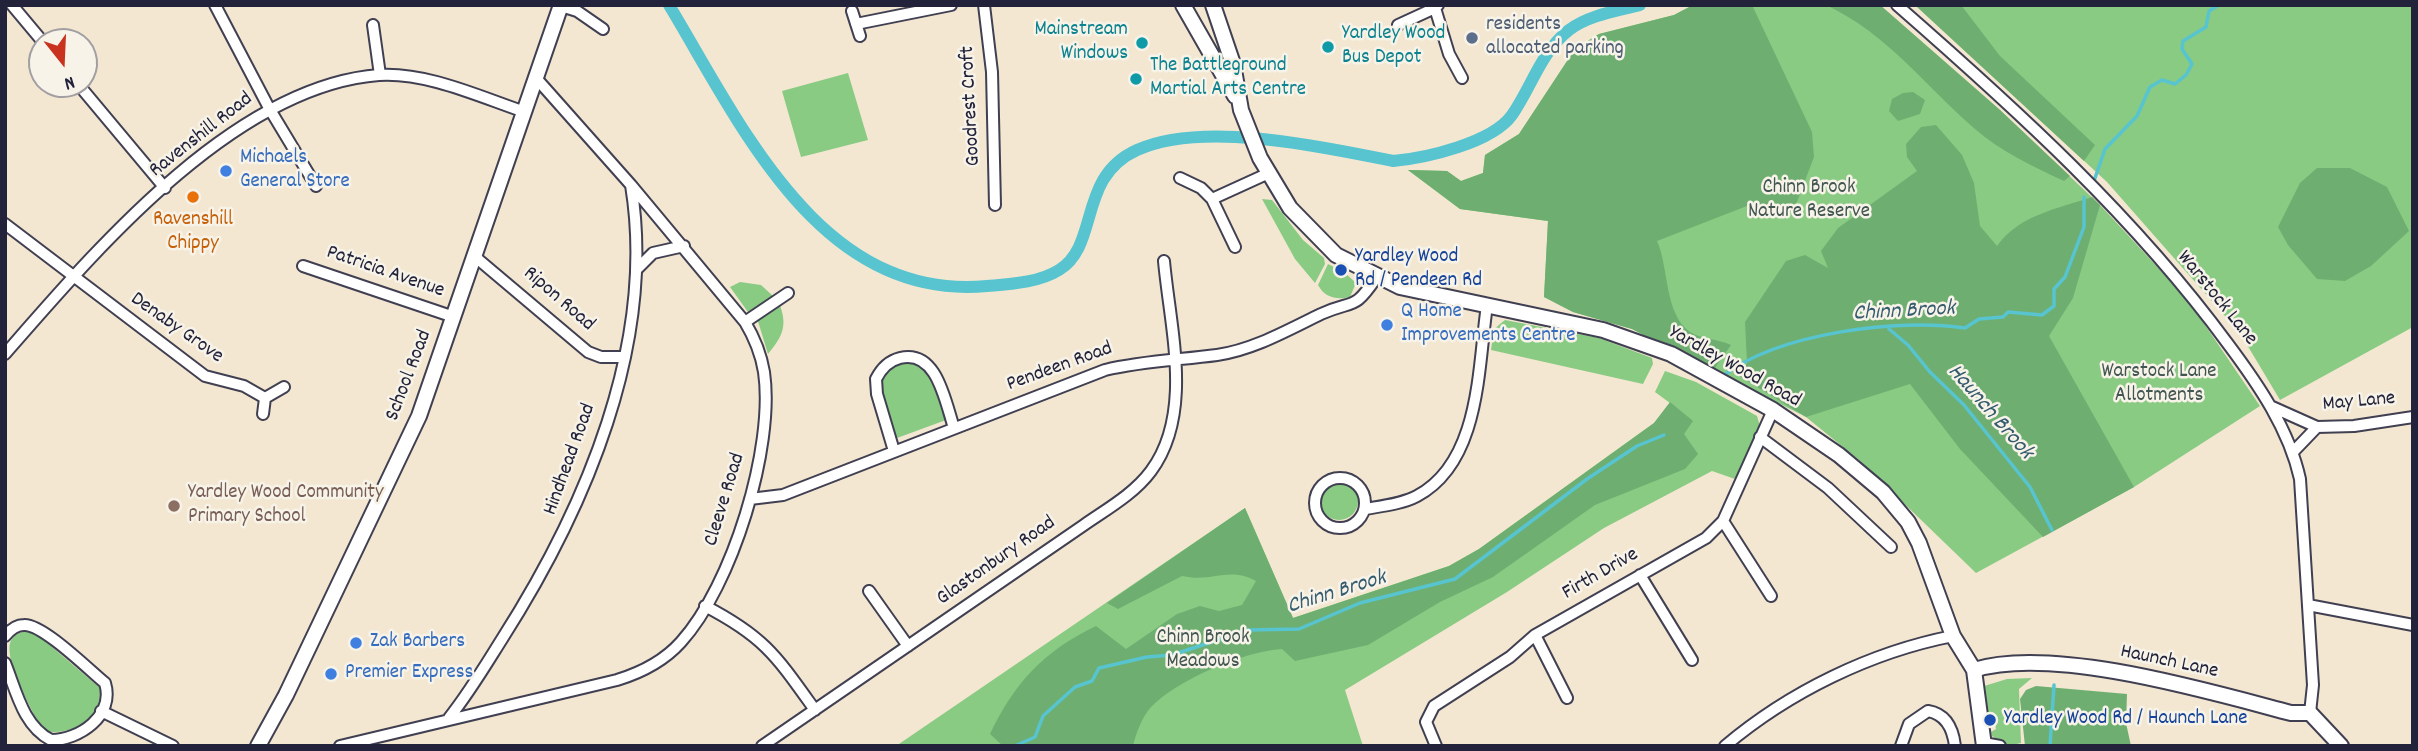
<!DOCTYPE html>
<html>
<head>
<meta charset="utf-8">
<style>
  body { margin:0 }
  #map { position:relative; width:2418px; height:751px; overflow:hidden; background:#f3e7d1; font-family:Dekko,sans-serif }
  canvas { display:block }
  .frame { position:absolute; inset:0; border:7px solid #22223b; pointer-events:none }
  .north { position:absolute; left:28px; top:28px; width:70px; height:70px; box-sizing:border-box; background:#f7f3e8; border:2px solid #a29fa3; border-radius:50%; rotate:162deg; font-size:19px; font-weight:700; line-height:28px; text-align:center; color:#22223b }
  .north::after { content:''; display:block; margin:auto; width:24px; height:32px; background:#c8321e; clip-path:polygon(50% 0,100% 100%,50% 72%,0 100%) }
</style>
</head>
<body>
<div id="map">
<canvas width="2418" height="751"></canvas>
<div class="frame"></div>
<div class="north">N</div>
</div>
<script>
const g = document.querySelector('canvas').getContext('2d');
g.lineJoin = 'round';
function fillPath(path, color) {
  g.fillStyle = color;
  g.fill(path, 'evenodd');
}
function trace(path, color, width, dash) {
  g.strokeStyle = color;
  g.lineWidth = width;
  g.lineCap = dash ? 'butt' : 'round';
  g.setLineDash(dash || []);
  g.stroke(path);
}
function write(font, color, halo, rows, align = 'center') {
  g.font = font + ' Dekko,sans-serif';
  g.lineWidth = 5;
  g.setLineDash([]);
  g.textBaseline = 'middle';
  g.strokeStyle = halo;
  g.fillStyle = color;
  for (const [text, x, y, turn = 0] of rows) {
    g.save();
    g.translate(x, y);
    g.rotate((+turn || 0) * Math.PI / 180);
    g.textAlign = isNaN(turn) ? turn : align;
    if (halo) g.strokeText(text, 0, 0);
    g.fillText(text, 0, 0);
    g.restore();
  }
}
fillPath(new Path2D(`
  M1693,5H1880L2000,110L2100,205L2188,300L2260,406L2134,487L1976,573L1859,460L1806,417L1632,329L1573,312L1544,297L1548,221L1460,209L1408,170L1447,171L1461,181L1483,173L1485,155L1519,134L1575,49L1599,34L1674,15Z
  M1915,5H2413V327L2280,400L2240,333L2107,182Z
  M848,73L868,140L801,157L782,91Z
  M1262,199L1272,200L1303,240L1324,258L1325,264L1315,283L1295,259Z
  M1328,264L1344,272L1356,283L1350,297C1337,300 1325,298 1318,285Z
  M740,282L761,285L773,296L748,312L730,287Z
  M779,303C788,325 783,336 768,354L757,318Z
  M1505,320L1599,338L1652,358L1653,364L1643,384L1491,350L1494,329Z
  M918,360L935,383L946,420L897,438C885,407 868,388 895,361Z
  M1665,371L1696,382L1757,416L1760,426L1735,479L1712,471L1604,528L1507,592L1345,690L1363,746H896L1245,508L1293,618L1449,566L1479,549L1654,423L1670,403L1655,392Z
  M1320 501a19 19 0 1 1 38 0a19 19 0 1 1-38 0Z
  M32,630L100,688C102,721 72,736 43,731C34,714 0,655 12,639C16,632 24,632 32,630Z
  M2032,678L2019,689L2021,743L2008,746L1992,736L1991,732L1996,729L1994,718L1987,717L1981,687L2007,679Z`), '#89cb83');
fillPath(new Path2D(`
  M1693,5H1752L1812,132L1814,157L1797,202L1784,212L1752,204L1657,241C1669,267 1664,314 1690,332C1700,339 1719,339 1731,345L1713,371L1632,329L1573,312L1544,297L1548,221L1460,209L1408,170L1447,171L1461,181L1483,173L1485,155L1519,134L1575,49L1599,34L1674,15Z
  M1826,5H1880L2000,110L2070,176L2064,181C2034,167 2000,151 1975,129C1925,86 1888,34 1826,5Z
  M1915,5H1961L2000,56L2095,145L2084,161Z
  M1913,92L1925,100L1920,114L1898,121L1889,111L1892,99L1903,93Z
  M1936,125L1962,155L1974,183L1980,226L1997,246C2019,215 2057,209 2092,197L2100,205L2073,298L2049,336L2134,487L2043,537L1960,449L1910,384L1806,417L1739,376L1747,363L1745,322L1786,261L1805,255L1828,268L1821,251L1838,228L1917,171L1907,157L1906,144L1921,127Z
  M2317,168H2350L2387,187L2409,231L2371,266L2345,281L2317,279L2288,245L2278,227L2300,183Z
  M1670,402L1693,421L1684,434L1698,454L1685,469L1595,505L1493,577L1440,602L1368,645L1295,661L1282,649C1245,651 1177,680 1151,707C1142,717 1136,733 1133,746H1003L990,734C1015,682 1044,651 1096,626L1126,649L1177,614L1200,606L1219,611L1242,605L1256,581C1228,566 1213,583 1182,576L1118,609L1107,603L1245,508L1293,618L1449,566L1479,549L1654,423Z
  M2036,686L2127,694L2126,723L2131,746H2025L2020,699L2026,690Z`), '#6eaf71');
trace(new Path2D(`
  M2094,181L2105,149L2137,116L2150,87L2162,80L2175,84L2186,75L2192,64L2182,49L2183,41L2206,27L2209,11L2219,5
  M1889,329L1908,345L1930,372L1964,405L2030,487L2052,530
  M1723,376C1778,333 1898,318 1965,328L1979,319L2003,317L2008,312L2042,315L2054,306V289L2065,277L2084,227V197
  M1015,746L1035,737L1043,716L1075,687L1092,681L1099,668L1147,657L1172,655L1248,630L1299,629L1360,603L1455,579L1587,479L1637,446L1664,435
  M2050,746L2054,685`), '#57c4cf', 3.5);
trace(new Path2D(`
  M669,5C741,124 820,302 987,286C1010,284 1038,283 1059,270C1100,245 1077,177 1137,150C1203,120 1323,147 1393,161C1426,158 1492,143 1512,115C1532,86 1541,52 1569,30C1589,15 1617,11 1640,5`), '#57c4cf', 12);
const street = new Path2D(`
  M12,5L43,42
  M215,5L269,108L316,186
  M984,5L992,72L995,205
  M1438,5L1435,8L1449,54L1462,78
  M1897,5C2016,109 2134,216 2228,344C2258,384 2289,429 2300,479L2313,685L2310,713
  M561,6L577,11L603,29
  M852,11L860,36
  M856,24L951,5
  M373,25L380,75
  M1398,25L1435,8
  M78,84L165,188
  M1180,178L1201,188L1212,199
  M5,224L205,376L244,386L265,398
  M1235,247L1212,199L1269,173
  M473,255L588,352L601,357H624
  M303,266L454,317
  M638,268L653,253L684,246
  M745,322L788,293
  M5,354C95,251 234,86 379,75C426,72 478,96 522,111
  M2270,406L2317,427L2354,426L2413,417
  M263,414L265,398L284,387
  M1760,437L1828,488L1891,547
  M894,451L877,394L876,379C881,369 888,361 900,358C937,349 945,401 954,428
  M2293,452L2317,427
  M1315 503a25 25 0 1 1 50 0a25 25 0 1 1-50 0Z
  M750,499L783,495L1105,370C1142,361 1179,360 1217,355C1253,350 1288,330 1321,314C1354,299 1353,312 1376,278
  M1365,509C1382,506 1402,504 1417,496C1481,462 1478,366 1487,305
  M1723,521L1771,596
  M1640,575L1692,660
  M869,591L908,646
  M2308,605L2413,625
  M705,606C765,637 777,657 815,710
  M1535,635L1567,698
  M5,636C10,630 16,625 24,625C43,624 89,670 105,683C115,716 79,740 51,740C23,726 16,690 5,663
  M101,711L173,746
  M449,718C469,693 485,666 502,639C585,509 657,343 631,185
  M1984,743L2000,746
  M340,746L617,680C640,673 664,661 681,642C732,586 775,447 764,372C761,354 754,337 745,322L631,185L536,78
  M762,746L1084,525C1107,509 1134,494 1151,471C1194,413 1170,328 1164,261
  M1436,746L1426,722L1434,706L1510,657L1535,635L1706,538L1723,521L1773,410
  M1725,746C1789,692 1871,652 1953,636
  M1901,746L1909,724L1928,711C1946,714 1953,729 1955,746`);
const secondary = new Path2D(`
  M1183,5L1235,96
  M1213,5L1233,64L1241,110L1260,158L1290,208L1336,255L1400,287L1603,330L1671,354L1773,410L1839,455L1883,492L1908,522L1919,543L1953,636L1974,670L1984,746
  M1974,670C2052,645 2211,692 2291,713H2310L2341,746
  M258,746L286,695L419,416L561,5`);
trace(street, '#414052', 14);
trace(secondary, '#414052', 18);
trace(street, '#fff', 10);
trace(secondary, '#fff', 14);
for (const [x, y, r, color] of [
  [1472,38,7,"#5c6f8a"],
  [1142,43,7,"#0f9aa8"],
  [1328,47,7,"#0f9aa8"],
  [1136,79,7,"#0f9aa8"],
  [226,171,7,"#3f7fe0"],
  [193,197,7,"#e8710a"],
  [1341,270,7,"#1a4fb4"],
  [1387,325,7,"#3f7fe0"],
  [174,506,7,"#8d6e63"],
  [356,643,7,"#3f7fe0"],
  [331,674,7,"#3f7fe0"],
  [1990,720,7,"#1a4fb4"]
]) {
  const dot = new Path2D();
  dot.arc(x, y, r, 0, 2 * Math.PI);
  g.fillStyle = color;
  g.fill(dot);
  trace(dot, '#f7f3e8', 2.5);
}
write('21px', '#4e5e75', '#f7f3e8', [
  ["residents",1486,26],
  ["allocated parking",1486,50]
], 'left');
write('21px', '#0d838f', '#f7f3e8', [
  ["Mainstream",1128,31,"right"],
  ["Windows",1128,55,"right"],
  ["Yardley Wood",1342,35],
  ["Bus Depot",1342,59],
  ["The Battleground",1150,67],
  ["Martial Arts Centre",1150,91]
], 'left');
write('21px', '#22223b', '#f7f3e8', [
  ["Goodrest Croft",972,106,-93],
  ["Ravenshill Road",202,136,-38],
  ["Patricia Avenue",385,273,19],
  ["Warstock Lane",2216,299,51],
  ["Ripon Road",558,300,41],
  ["Denaby Grove",176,329,35],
  ["Pendeen Road",1060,368,-20],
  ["Yardley Wood Road",1734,368,29],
  ["School Road",410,376,-69],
  ["May Lane",2359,403,-5],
  ["Hindhead Road",571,460,-70],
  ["Cleeve Road",726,500,-73],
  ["Glastonbury Road",997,562,-35],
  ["Firth Drive",1601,575,-30],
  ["Haunch Lane",2169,663,12]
]);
write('21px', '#366cbe', '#f7f3e8', [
  ["Michaels",240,159],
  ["General Store",240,183],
  ["Q Home",1401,313],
  ["Improvements Centre",1401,337],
  ["Zak Barbers",370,643],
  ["Premier Express",345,674]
], 'left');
write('21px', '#415551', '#f7f3e8', [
  ["Chinn Brook",1809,189],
  ["Nature Reserve",1809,213],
  ["Warstock Lane",2159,373],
  ["Allotments",2159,397],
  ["Chinn Brook",1203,639],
  ["Meadows",1203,663]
]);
write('21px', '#c56008', '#f7f3e8', [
  ["Ravenshill",193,221],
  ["Chippy",193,245]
]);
write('21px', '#164399', '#f7f3e8', [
  ["Yardley Wood",1355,258],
  ["Rd / Pendeen Rd",1355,282],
  ["Yardley Wood Rd / Haunch Lane",2004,720]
], 'left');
write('21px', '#785e54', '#f7f3e8', [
  ["Yardley Wood Community",188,494],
  ["Primary School",188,518]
], 'left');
write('italic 23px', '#355b6f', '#f7f3e8', [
  ["Chinn Brook",1904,313,-3],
  ["Haunch Brook",1989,413,49],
  ["Chinn Brook",1337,594,-17]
]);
</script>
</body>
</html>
